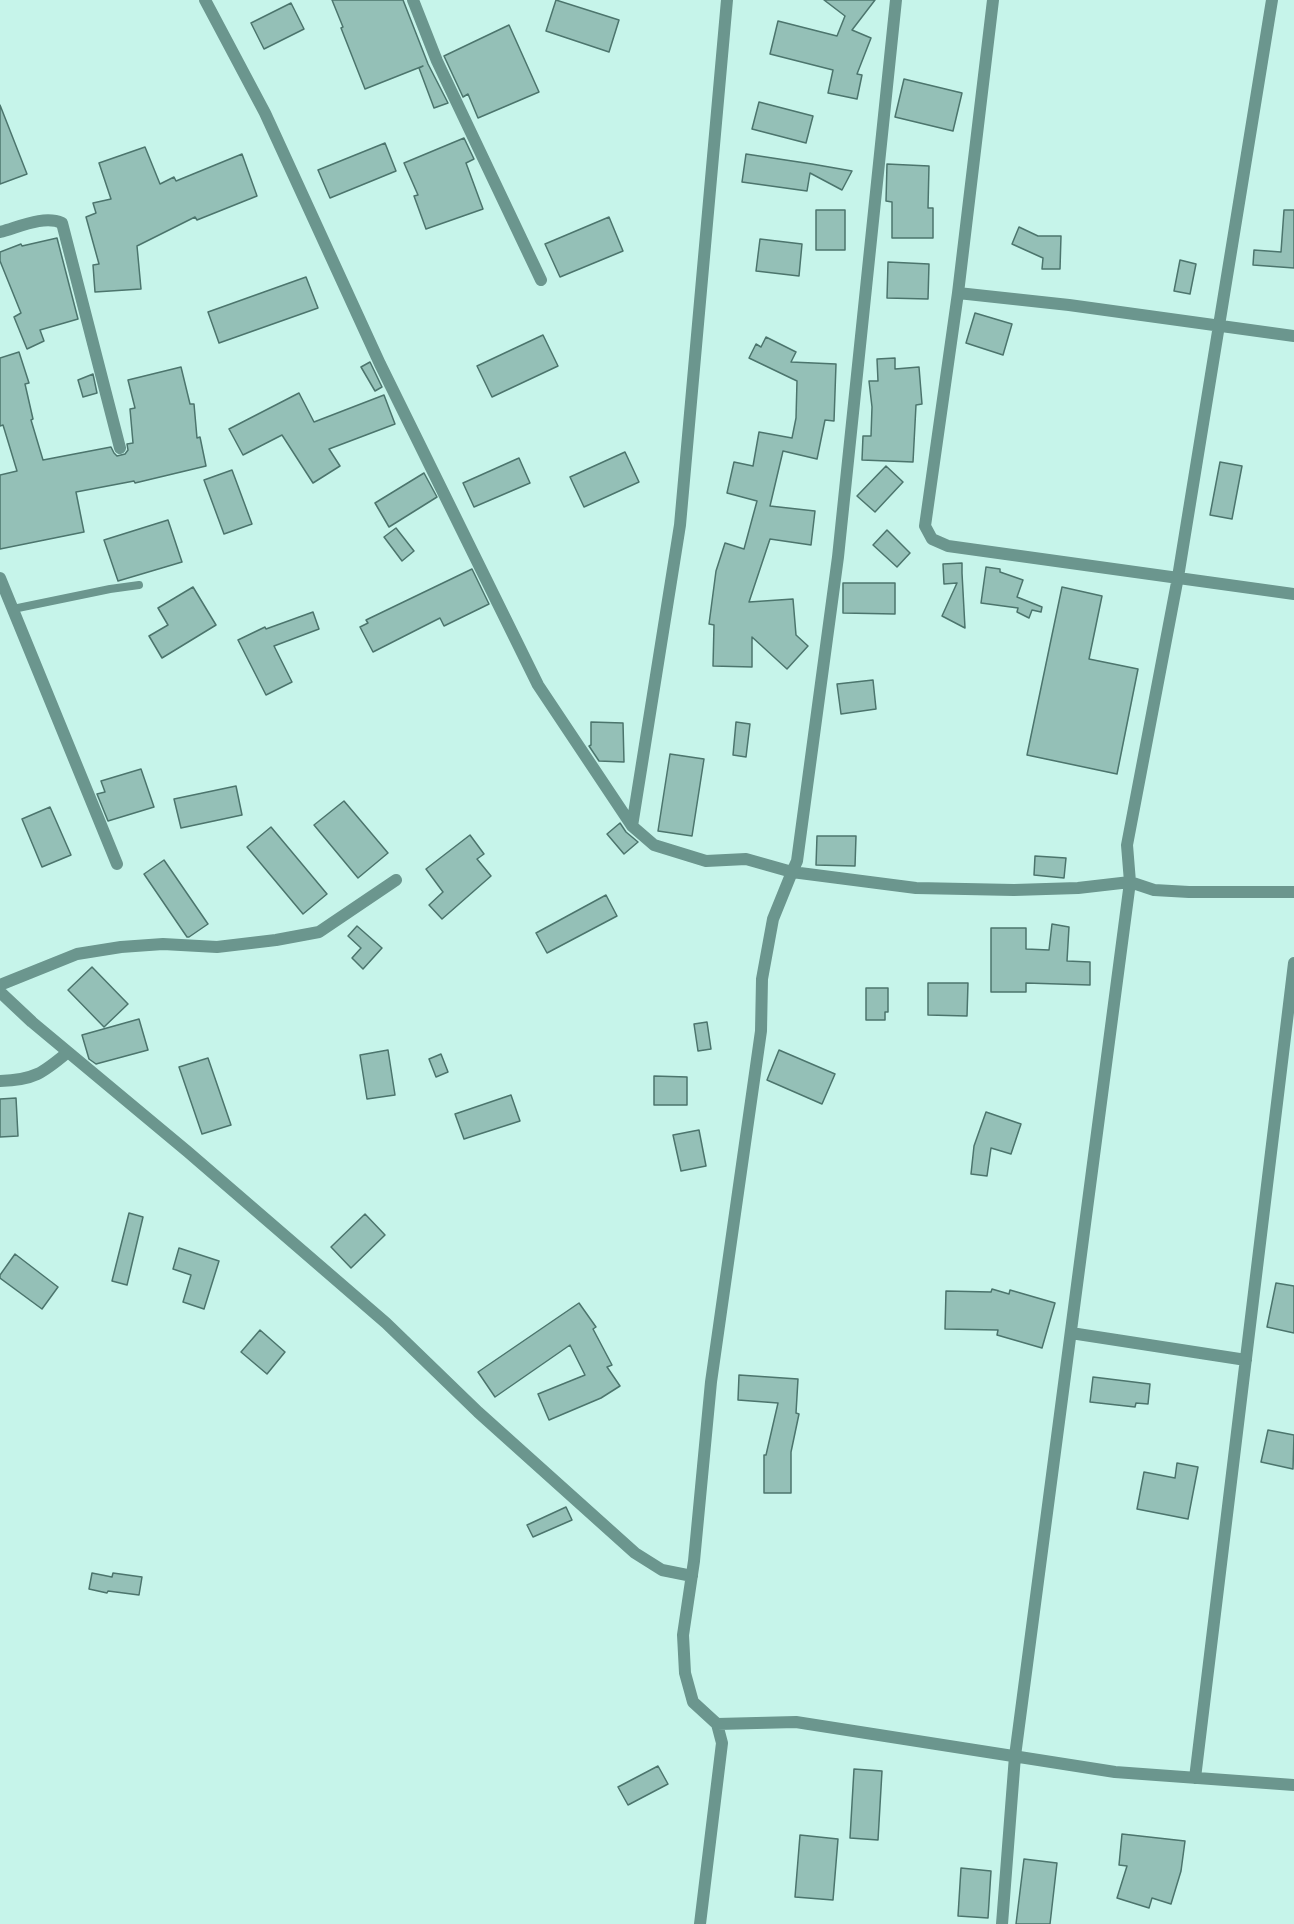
<!DOCTYPE html>
<html>
<head>
<meta charset="utf-8">
<style>
  body { margin:0 }
  canvas { display:block; background:#c6f4ea }
</style>
</head>
<body>
<canvas width="1294" height="1924"></canvas>
<script>
const g = document.querySelector('canvas').getContext('2d');
g.lineJoin = 'round';
function fillPath(path, color) {
  g.fillStyle = color;
  g.fill(path, 'evenodd');
}
function trace(path, color, width, dash) {
  g.strokeStyle = color;
  g.lineWidth = width;
  g.lineCap = dash ? 'butt' : 'round';
  g.setLineDash(dash || []);
  g.stroke(path);
}
const building = new Path2D(`
  M332,0H403L428,64L448,103L434,108L419,68L423,66L365,89L341,28L343,27Z
  M556,0L619,20L609,52L546,31Z
  M824,0H875L852,30L871,38L857,74L862,75L857,99L828,93L833,70L770,54L778,21L837,36L845,16Z
  M291,3L304,29L264,49L251,23Z
  M509,25L539,92L478,118L468,94L463,97L444,56Z
  M904,79L962,93L953,131L895,117Z
  M759,102L813,116L806,143L752,129Z
  M0,105L27,174L0,184Z
  M464,138L474,159L466,163L483,209L426,229L414,196L418,195L404,163Z
  M385,143L396,171L330,198L318,170Z
  M145,147L160,184L174,177L176,181L242,154L257,196L197,220L195,217L137,246L141,289L95,292L93,265L99,264L86,217L96,213L93,203L111,199L99,163Z
  M746,154L812,164L852,171L842,190L810,173L807,191L742,182Z
  M887,164L929,166L928,208H933V238H892V202L886,201Z
  M816,210H845V250H816Z
  M1284,210H1294V268L1253,265L1254,250L1281,252Z
  M609,217L623,251L560,277L545,244Z
  M1019,227L1038,236H1061L1060,269H1042L1043,258L1012,244Z
  M57,238L78,319L40,330L44,341L27,349L14,317L21,313L0,261V252L21,244L22,246Z
  M760,239L802,244L799,276L756,271Z
  M1180,260L1196,264L1190,294L1174,291Z
  M888,262L929,264L928,299L887,298Z
  M306,277L318,308L219,343L208,312Z
  M975,313L1012,324L1003,355L966,343Z
  M543,335L558,366L492,397L477,366Z
  M766,337L796,352L791,362L836,364L834,421L825,420L817,459L783,451L770,506L815,511L811,545L770,539L749,602L793,599L796,635L808,646L787,669L752,637V667L713,666L714,625L709,624L716,571L725,543L744,549L757,501L727,493L734,462L753,466L759,432L792,438L796,418L797,381L749,358L756,344L761,347Z
  M19,352L29,383L25,384L33,419L31,420L43,460L111,447L114,453L117,456L125,454L128,450L127,444L133,443L130,409L135,408L128,380L181,367L190,404H194L197,438L200,437L206,466L135,483L134,481L76,492L84,532L0,549V475L17,471L3,425L0,426V358Z
  M895,358V369L919,367L922,404L916,405L913,462L862,460L863,436H871L872,407L869,381H878L877,359Z
  M370,362L382,387L375,391L361,367Z
  M93,374L97,393L83,397L78,380Z
  M299,393L314,422L384,395L395,424L329,449L340,466L313,483L282,435L243,455L229,429Z
  M625,452L639,482L584,507L570,477Z
  M519,458L530,483L474,507L463,483Z
  M1220,462L1242,466L1232,519L1210,515Z
  M886,466L903,482L875,512L857,496Z
  M232,470L252,524L224,534L204,480Z
  M424,473L437,497L389,527L375,503Z
  M168,520L182,562L118,581L104,540Z
  M396,528L414,551L402,561L384,537Z
  M887,530L910,553L897,567L873,545Z
  M962,563V573L965,628L942,616L957,583L944,584L943,564Z
  M986,567L1000,569V572L1023,580L1017,597L1042,607L1041,612L1032,610L1029,618L1017,612L1018,608L981,603Z
  M472,569L489,604L444,626L440,618L373,652L360,627L368,623L366,620Z
  M843,583H895V614L843,613Z
  M193,587L216,625L162,658L149,636L168,625L158,608Z
  M1062,587L1102,596L1089,659L1138,669L1117,774L1027,755Z
  M313,612L319,629L274,646L292,682L266,695L238,640L265,627L266,629Z
  M873,680L876,709L841,714L837,684Z
  M591,722L623,723L624,762L599,761L589,746L591,745Z
  M736,722L750,724L746,757L733,755Z
  M670,754L704,759L692,836L658,831Z
  M141,769L154,807L108,821L97,794L105,792L101,781Z
  M236,786L242,815L181,828L174,799Z
  M344,801L388,853L358,878L314,825Z
  M50,807L71,855L42,867L22,819Z
  M620,823L626,832L638,842L624,854L607,834Z
  M271,827L327,894L303,914L247,847Z
  M470,835L484,854L477,859L491,876L442,919L429,905L443,892L426,869Z
  M817,836H856L855,866L816,865Z
  M1035,856L1066,858L1064,878L1034,875Z
  M164,860L208,924L189,937H187L144,874Z
  M606,895L617,916L547,953L536,933Z
  M1052,924L1069,927L1067,961L1090,962V985L1026,983V992H991V928H1026V949L1049,950Z
  M357,926L382,948L363,969L352,958L361,948L348,936Z
  M92,967L128,1004L104,1027L68,990Z
  M928,983H968L967,1016L928,1015Z
  M866,988H888V1012H885V1020H866Z
  M139,1019L148,1050L96,1064L89,1059L82,1035Z
  M707,1022L711,1049L698,1051L694,1024Z
  M388,1050L395,1095L367,1099L360,1055Z
  M779,1050L835,1074L822,1104L767,1080Z
  M441,1054L448,1072L436,1077L429,1059Z
  M208,1058L231,1125L202,1134L179,1067Z
  M654,1076L687,1077V1105H654Z
  M511,1095L520,1121L464,1139L455,1114Z
  M16,1098L18,1136L0,1137V1099Z
  M986,1112L1021,1124L1011,1154L991,1148L987,1176L971,1174L974,1146Z
  M699,1130L706,1166L681,1171L673,1135Z
  M129,1213L143,1217L127,1285L112,1281Z
  M365,1214L385,1235L351,1268L331,1247Z
  M179,1248L219,1261L204,1309L183,1302L191,1275L173,1269Z
  M15,1254L58,1287L42,1309L0,1278V1275Z
  M1276,1283L1294,1286V1333L1267,1327Z
  M992,1289L1009,1294L1010,1290L1055,1303L1042,1348L997,1335L998,1330L945,1329L946,1291L991,1292Z
  M579,1303L596,1327L593,1329L612,1365L607,1367L620,1386L601,1398L549,1420L538,1394L585,1375L570,1345L495,1397L478,1372Z
  M260,1330L285,1352L267,1374L241,1352Z
  M739,1375L798,1379L796,1413L799,1414L791,1452V1493H764V1455H766L778,1403L738,1400Z
  M1093,1377L1150,1384L1148,1404L1136,1403L1135,1407L1090,1402Z
  M1268,1430L1294,1435L1293,1469L1261,1462Z
  M1177,1463L1198,1467L1188,1519L1137,1509L1144,1472L1175,1478Z
  M566,1507L572,1520L533,1537L527,1525Z
  M92,1573L112,1577L113,1573L142,1577L139,1595L108,1591L107,1593L89,1589Z
  M658,1766L668,1784L628,1805L618,1787Z
  M854,1769L882,1771L878,1840L850,1838Z
  M1122,1834L1185,1841L1181,1871L1171,1904L1152,1898L1149,1908L1117,1898L1127,1866L1119,1865Z
  M800,1835L838,1839L833,1900L795,1897Z
  M1024,1859L1057,1863L1050,1924H1016Z
  M961,1868L991,1871L988,1918L958,1916Z`);
fillPath(building, '#94c0b7');
trace(building, '#4c756d', 1.5);
trace(new Path2D(`
  M13,609L110,589L139,585`), '#6b968e', 8);
trace(new Path2D(`
  M205,0L265,113L380,364L538,685L632,826L654,845L706,861L746,859L792,872L773,919L762,979L761,1031L711,1382L694,1561L683,1635L685,1673L693,1702L717,1724L722,1743L700,1924
  M413,0L437,61L541,280
  M896,0L838,557L797,861L792,872L916,888L1014,890L1078,888L1130,882L1015,1756L1002,1924
  M993,0L958,293L925,526L932,539L948,546L1294,594
  M1272,0L1178,577L1127,845L1130,882L1154,890L1189,892H1294
  M0,232C19,227 44,215 62,223L120,448
  M958,293L1069,305L1294,336
  M0,578L117,864
  M632,826L680,525L727,0
  M0,985L77,954L121,947L163,944L217,947L276,940L319,932L396,880
  M0,992L32,1022L188,1152L386,1323L478,1412L635,1553L662,1570L692,1576
  M0,1081C34,1080 43,1073 68,1052
  M1071,1333L1246,1360
  M717,1724L796,1722L1115,1772L1294,1785
  M1195,1778L1294,963`), '#6b968e', 12);
</script>
</body>
</html>
